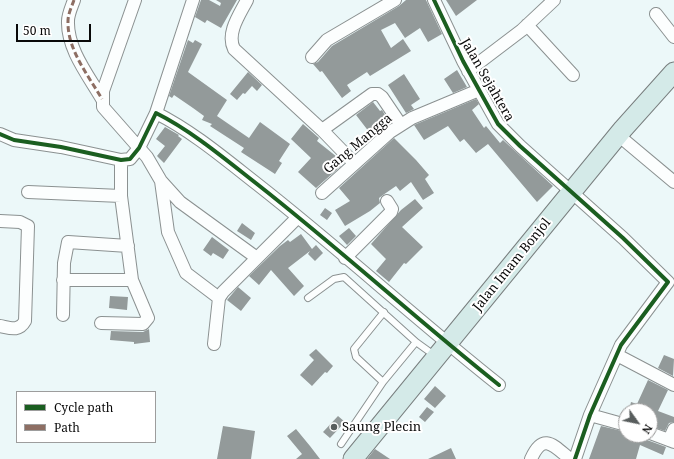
<!DOCTYPE html>
<html>
<head>
<meta charset="utf-8">
<style>
  body { margin:0 }
  #map { position:relative; width:674px; height:459px; overflow:hidden; background:#ecf8f9; font-family:"Noto Serif",serif }
  canvas { display:block }
  .legend { position:absolute; left:16px; top:391px; width:140px; height:52px; box-sizing:border-box; background:#fff; border:1px solid #9d9d9d; margin:0; padding:5px 7px; list-style:none; font-size:12px; color:#090909 }
  .legend li { display:flex; align-items:center; gap:8px; height:20px }
  .legend b { width:20px; border:1px solid #9d9d9d }
  .north { position:absolute; left:618px; top:403px; width:40px; height:40px; box-sizing:border-box; background:#fff; border:1px solid #9d9d9d; border-radius:50%; rotate:123deg; font-size:11px; font-weight:700; line-height:16px; text-align:center; color:#090909 }
  .north::after { content:''; display:block; margin:auto; width:14px; height:18px; background:#585d5d; clip-path:polygon(50% 0,100% 100%,50% 72%,0 100%) }
  .scale { position:absolute; left:16px; top:24px; width:75px; height:18px; box-sizing:border-box; border:2px solid #090909; border-top:0; padding-left:5px; font-size:12px; line-height:14px; white-space:nowrap; color:#090909; -webkit-text-stroke:3px #fff; paint-order:stroke }
</style>
</head>
<body>
<div id="map">
<canvas width="674" height="459"></canvas>
<ul class="legend">
<li><b style="height:5px;background:#1b5e20"></b>Cycle path</li>
<li><b style="height:5px;background:#8d6e63"></b>Path</li>
</ul>
<div class="north">N</div>
<div class="scale">50 m</div>
</div>
<script>
const g = document.querySelector('canvas').getContext('2d');
g.lineJoin = 'round';
function fillPath(path, color) {
  g.fillStyle = color;
  g.fill(path, 'evenodd');
}
function trace(path, color, width, dash) {
  g.strokeStyle = color;
  g.lineWidth = width;
  g.lineCap = dash ? 'butt' : 'round';
  g.setLineDash(dash || []);
  g.stroke(path);
}
function write(font, color, halo, rows, align = 'center') {
  g.font = font + ' "Noto Serif",serif';
  g.lineWidth = 4;
  g.setLineDash([]);
  g.textBaseline = 'middle';
  g.strokeStyle = halo;
  g.fillStyle = color;
  for (const [text, x, y, turn = 0] of rows) {
    g.save();
    g.translate(x, y);
    g.rotate((+turn || 0) * Math.PI / 180);
    g.textAlign = isNaN(turn) ? turn : align;
    if (halo) g.strokeText(text, 0, 0);
    g.fillText(text, 0, 0);
    g.restore();
  }
}
fillPath(new Path2D(`
  M201,0H209L220,6L221,3L216,0H237L221,28L207,20L205,23L195,17Z
  M406,0H426L442,34L428,42L420,28L405,38L395,23L381,30L391,48L403,39L411,51L370,76L367,72L347,85L351,91L342,98L322,71L320,72L313,64L318,62L332,46L399,6Z
  M446,0H477L456,16Z
  M188,40L193,43L195,40L202,44L188,72L227,100L217,116L249,138L260,122L290,144L279,161L282,163L275,174L241,152L244,148L210,126L212,124L202,120L204,116L193,108L174,95L172,98L169,96Z
  M457,70L467,87L453,93L444,79Z
  M248,72L262,85L257,91L252,86L245,94L243,93L237,100L230,94Z
  M404,74L420,99L411,105L414,109L406,113L388,85Z
  M476,99L479,104L472,110L484,128L486,126L500,143L503,140L553,186L537,202L488,144L476,153L464,139L460,142L448,126L424,140L414,125Z
  M373,102L380,111L382,110L390,123L373,137L356,115Z
  M303,124L319,138L317,141L337,157L334,160L341,166L316,188L298,172L311,158L291,139Z
  M165,127L179,135L178,136L182,139L164,163L157,156L165,146L156,139Z
  M394,138L416,160L429,175L425,179L434,193L423,200L411,182L400,191L396,186L383,195L379,198L380,203L370,211L345,226L335,210L350,201L339,188Z
  M415,199L423,208L402,227L423,247L406,264L404,263L389,282L376,271L386,259L371,244L401,210Z
  M325,208L332,213L327,220L320,215Z
  M242,223L255,233L251,240L237,231Z
  M349,228L356,236L347,245L339,236Z
  M301,234L312,249L316,245L323,253L315,261L308,254L310,251L288,268L304,286L294,296L271,270L259,285L249,276L280,246L288,240L290,242Z
  M212,237L229,250L223,259L213,253L211,256L203,250Z
  M238,287L251,298L241,311L227,300Z
  M110,296L128,297L127,310L109,308Z
  M149,329L150,342L134,344V342L110,340L111,331L143,332Z
  M316,349L333,366L327,373L325,372L312,386L300,375L314,360L309,355Z
  M664,355L674,359L673,376L658,368Z
  M648,380L668,390L658,411L674,417V422L669,423L665,431L650,426V411H629L631,402L637,404Z
  M435,386L446,396L435,408L424,399Z
  M427,407L434,412L425,422L419,417Z
  M338,416L345,422L330,438L323,432Z
  M223,426L255,431L251,459H217Z
  M601,426L626,432V435H643L647,440L666,447L663,455L640,445L636,459H589Z
  M296,429L310,446L320,459H296L302,454L287,436Z
  M451,448L456,459H428Z
  M375,449L390,459H367Z`), '#939a9a');
const service = new Path2D(`
  M308,298L334,279L344,277L416,342
  M383,382L356,357L354,349L384,312
  M341,444L383,382L416,342L434,355`);
const minor = new Path2D(`
  M74,0C72,6 68,14 68,21C67,49 88,75 102,99
  M135,0L103,91V107L147,157L161,181L180,202L257,258
  M247,0C240,14 226,33 234,49L322,130L354,163
  M434,0L463,61L498,124L520,146L623,238L668,282L621,345L590,415L575,459
  M656,14L674,37
  M527,25L573,75
  M312,57L327,40L395,0
  M468,71L522,30L554,0
  M156,113L193,0
  M322,130L372,94H378L382,97L401,125
  M0,134L14,140L61,147L121,160L130,159L139,148L156,113C192,131 225,159 257,184C340,249 417,320 499,385
  M618,135L674,182
  M161,181L168,232L186,273L219,298
  M28,192L121,196
  M322,193L390,132L412,118L479,90
  M0,221L20,222L28,226L25,321C19,332 10,328 0,326
  M345,258L391,212L392,209L387,201
  M63,280H132
  M63,315L64,263L68,242L128,246
  M101,323L143,324L148,318L132,280L121,196V160
  M214,344L219,298L223,292L298,217
  M617,355L674,385
  M590,415L626,425
  M650,433L674,442
  M669,440L674,429
  M531,459C543,432 553,445 570,459`);
const trunk = new Path2D(`
  M353,459L623,129L674,72`);
trace(service, '#8b9191', 8);
trace(minor, '#8b9191', 14);
trace(trunk, '#787e7e', 21);
trace(service, '#fcfefe', 6);
trace(minor, '#fcfefe', 12);
trace(trunk, '#d4eae8', 19);
trace(new Path2D(`
  M74,0C72,6 68,14 68,21C67,49 88,75 102,99`), '#8d6e63', 3, [6, 3]);
trace(new Path2D(`
  M434,0L463,61L498,124L520,146L623,238L668,282L621,345L590,415L575,459
  M0,134L14,140L61,147L121,160L130,159L139,148L156,113C192,131 225,159 257,184C340,249 417,320 499,385`), '#1b5e20', 4);
for (const [x, y, r, color] of [
  [334,427,4,"#585d5d"]
]) {
  const dot = new Path2D();
  dot.arc(x, y, r, 0, 2 * Math.PI);
  g.fillStyle = color;
  g.fill(dot);
  trace(dot, '#fff', 1.5);
}
write('13px', '#090909', '#fff', [
  ["Jalan Sejahtera",487,80,60],
  ["Gang Mangga",358,144,-40],
  ["Jalan Imam Bonjol",512,265,-51]
]);
write('13px', '#090909', '#fff', [
  ["Saung Plecin",342,427]
], 'left');
</script>
</body>
</html>
